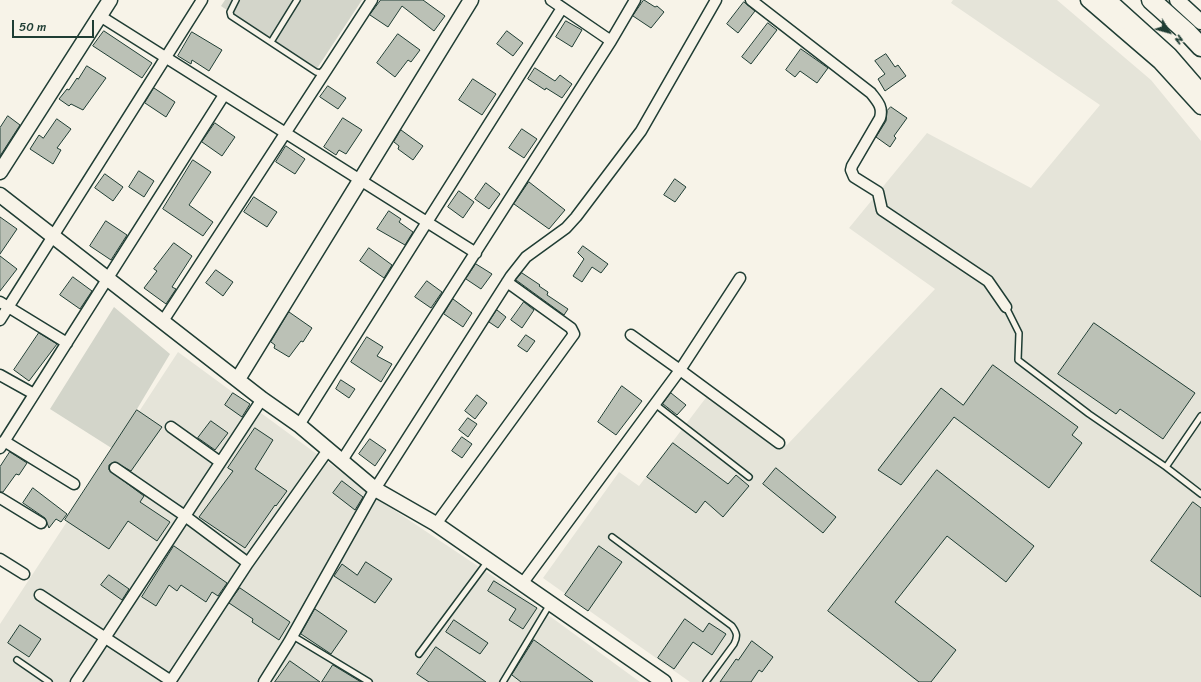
<!DOCTYPE html>
<html>
<head>
<meta charset="utf-8">
<style>
  body { margin:0 }
  #map { position:relative; width:1201px; height:682px; overflow:hidden; background:#f7f3e8; font-family:Sriracha,sans-serif }
  canvas { display:block }
  .north { position:absolute; left:1149px; top:12px; width:40px; height:40px; -webkit-text-stroke:3px #f7f3e8; paint-order:stroke; rotate:127deg; font-size:11px; font-weight:700; line-height:16px; text-align:center; color:#1f3d34 }
  .north::after { content:''; display:block; margin:auto; width:14px; height:18px; background:#1f3d34; clip-path:polygon(50% 0,100% 100%,50% 72%,0 100%) }
  .scale { position:absolute; left:12px; top:20px; width:82px; height:18px; box-sizing:border-box; border:2px solid #1f3d34; border-top:0; padding-left:5px; font-size:12px; line-height:14px; white-space:nowrap; color:#1f3d34; -webkit-text-stroke:3px #f7f3e8; paint-order:stroke }
</style>
</head>
<body>
<div id="map">
<canvas width="1201" height="682"></canvas>
<div class="north">N</div>
<div class="scale">50 m</div>
</div>
<script>
const g = document.querySelector('canvas').getContext('2d');
g.lineJoin = 'round';
function fillPath(path, color) {
  g.fillStyle = color;
  g.fill(path, 'evenodd');
}
function trace(path, color, width, dash) {
  g.strokeStyle = color;
  g.lineWidth = width;
  g.lineCap = dash ? 'butt' : 'round';
  g.setLineDash(dash || []);
  g.stroke(path);
}
fillPath(new Path2D(`
  M953,0H1057L1151,80L1201,141V682H690L543,578L619,472L639,486L708,395L787,445L935,289L849,228L927,133L1031,188L1100,105L951,3Z
  M178,352L382,502L518,593L640,682H0V624Z`), '#e5e4d9');
fillPath(new Path2D(`
  M225,0H362L316,70L221,6Z
  M114,307L170,354L113,449L50,409Z`), '#d3d5ca');
const building = new Path2D(`
  M381,0H423L445,16L434,31L402,6L388,27L370,15Z
  M644,0L655,7L657,6L664,12L651,28L633,16Z
  M744,2L755,11L738,33L727,24Z
  M566,21L582,30L572,47L556,37Z
  M768,23L777,30L751,64L742,57Z
  M104,31L152,63L142,78L93,46Z
  M507,31L523,43L513,56L497,44Z
  M192,32L222,50L209,71L192,60L191,64L178,56Z
  M398,34L420,50L411,62L408,60L395,77L377,63Z
  M801,49L828,68L817,83L800,71L795,77L786,70Z
  M886,54L895,67L898,65L906,76L885,91L878,79L885,74L875,61Z
  M87,66L106,78L83,110L71,104L69,106L59,99L67,89L69,90L77,78L78,79Z
  M535,68L555,81L560,75L572,84L562,98L546,88L545,90L528,79Z
  M473,79L496,94L482,115L459,100Z
  M328,86L346,98L338,109L320,97Z
  M154,88L175,102L166,117L145,103Z
  M891,107L907,118L894,136L896,138L890,147L876,137L886,121L887,111Z
  M8,116L20,125L0,156V128Z
  M343,118L362,130L346,154L339,150L336,155L324,147Z
  M57,119L71,129L57,148L61,150L53,164L30,149L39,135L43,138Z
  M215,123L235,137L222,156L202,142Z
  M522,129L537,139L524,158L509,148Z
  M401,130L423,146L413,160L398,149L399,146L394,142Z
  M286,146L305,159L295,174L276,162Z
  M193,160L211,172L189,205L213,222L203,236L163,209Z
  M139,171L154,181L144,197L129,187Z
  M105,174L123,187L113,201L95,188Z
  M675,179L686,187L675,202L664,195Z
  M529,182L565,210L549,229L514,204Z
  M486,183L500,194L489,209L475,199Z
  M459,191L474,202L463,218L448,207Z
  M254,197L277,212L267,227L244,212Z
  M389,211L401,219L399,222L413,232L405,245L377,229Z
  M0,217L17,229L0,254Z
  M106,221L127,235L111,260L90,246Z
  M174,243L192,256L172,287L176,289L166,304L144,288L157,271L154,269Z
  M583,246L608,264L601,273L592,267L582,282L573,276L584,259L578,253Z
  M369,248L392,265L384,278L360,261Z
  M0,256L17,269L0,291Z
  M476,264L492,274L481,289L466,279Z
  M216,270L233,282L223,296L206,283Z
  M522,273L540,285L539,286L548,292L547,295L568,309L564,315L516,280Z
  M73,277L92,291L80,309L60,295Z
  M427,281L442,292L431,308L415,297Z
  M453,299L472,313L463,327L444,314Z
  M524,302L534,310L522,328L511,320Z
  M497,310L506,317L498,328L489,322Z
  M289,312L312,328L303,342L301,341L289,357L274,348L275,345L271,342Z
  M1094,323L1195,393L1163,439L1120,409L1116,414L1058,374Z
  M39,333L57,344L29,381L14,370Z
  M526,335L535,341L527,352L518,346Z
  M367,337L383,347L377,356L392,364L381,382L351,362Z
  M993,365L1078,427L1072,435L1082,443L1049,488L954,417L901,485L878,470L941,388L963,405Z
  M341,380L355,389L349,398L336,389Z
  M622,386L642,401L616,435L598,422Z
  M233,393L250,404L242,417L225,405Z
  M671,393L686,405L677,415L663,404Z
  M477,395L487,403L475,419L465,411Z
  M137,410L162,427L131,471L115,462L109,465V470L144,496L140,502L170,522L157,541L128,521L109,549L65,520Z
  M468,418L477,424L468,437L459,430Z
  M211,421L228,433L215,450L198,438Z
  M255,428L273,440L255,469L287,491L276,506L275,505L245,548L199,517L233,471L228,468Z
  M462,437L472,444L462,458L452,451Z
  M370,439L386,450L375,466L359,454Z
  M673,443L728,484L736,475L749,486L723,517L705,501L696,513L647,477Z
  M10,452L27,463L19,475L16,474L3,492H0V467Z
  M776,468L836,517L823,533L763,484Z
  M937,470L1034,546L1006,582L947,536L895,602L956,650L931,682H919L828,611Z
  M342,481L363,497L355,510L333,493Z
  M33,488L67,514L61,522L56,519L49,528L45,518L23,503Z
  M1193,502L1201,508V597L1151,561Z
  M174,546L227,583L218,596L212,592L206,602L181,585L177,591L169,585L156,606L142,597Z
  M599,546L622,562L588,611L565,595Z
  M366,562L392,579L375,603L334,576L342,564L357,575Z
  M109,575L129,589L122,600L101,585Z
  M494,581L537,608L523,629L509,620L516,609L488,591Z
  M240,588L290,622L279,640L252,622L253,619L229,603Z
  M315,609L347,631L331,654L301,634Z
  M685,619L703,632L709,623L726,634L712,655L693,642L674,669L658,658Z
  M454,620L488,643L480,654L446,632Z
  M20,625L41,639L29,657L8,643Z
  M534,640L593,682H521L512,675Z
  M752,641L773,657L762,672L759,670L751,682H720L736,659L738,660Z
  M436,647L486,682H429L417,674Z
  M290,661L320,682H275Z
  M333,665L361,682H322Z`);
fillPath(building, '#bbc1b6');
trace(building, '#1f3d34', 1);
const lane = new Path2D(`
  M236,0L230,12L231,16L316,72L320,73L324,70
  M271,42L297,0
  M1006,307L1019,333L1018,360L1089,414L1166,467L1201,416
  M655,404L749,477
  M1166,467L1201,494
  M612,537L732,626C737,633 738,636 734,644L706,682
  M293,636L369,682
  M419,654L488,561
  M17,660L49,682
  M503,682L550,604`);
const street = new Path2D(`
  M551,0L611,41
  M751,0L871,93C878,102 883,107 880,118L852,166L851,170L854,177L878,192L882,210L988,281L1006,307
  M100,16L476,253
  M0,302L67,343
  M0,320L202,0
  M163,321L372,0
  M631,335L680,370L740,278
  M0,375L34,394
  M299,425L562,8
  M171,427L220,462
  M4,441L74,484
  M0,448L224,95
  M341,462L611,41L635,0
  M115,468L185,516L248,563
  M0,498L41,523
  M436,524L574,334L571,328L507,282
  M0,559L24,574
  M522,584L680,370L779,443
  M40,595L171,681
  M76,682L262,399
  M170,682L248,563L328,450
  M264,682L289,642L375,489L511,276L526,257L566,228L576,217L641,131L716,0`);
const secondary = new Path2D(`
  M1088,0L1160,62L1201,107
  M1177,0L1201,22
  M0,172L110,0
  M0,195L262,399L299,425L375,489L436,524L664,682
  M238,379L471,0`);
const highway = new Path2D(`
  M1106,0L1168,56L1201,94
  M1151,0L1188,33L1201,47`);
trace(lane, '#1f3d34', 8);
trace(street, '#1f3d34', 13);
trace(secondary, '#1f3d34', 17);
trace(highway, '#1f3d34', 21);
trace(lane, '#f7f3e8', 5);
trace(street, '#f7f3e8', 10);
trace(secondary, '#f7f3e8', 14);
trace(highway, '#f7f3e8', 18);
</script>
</body>
</html>
